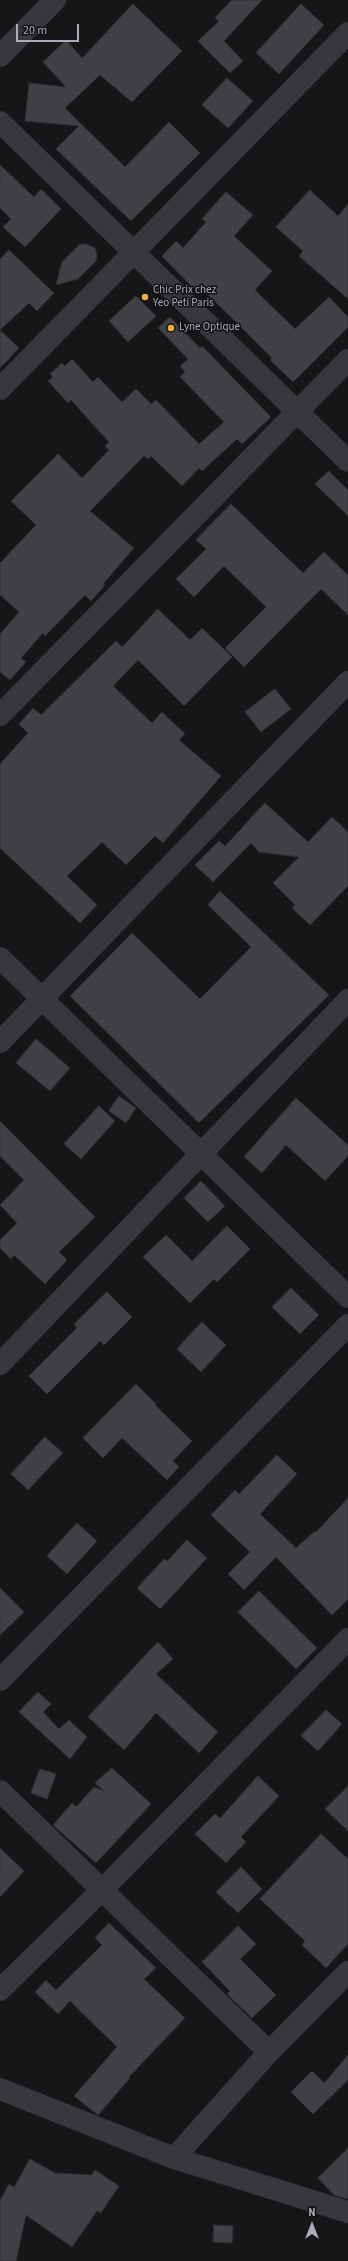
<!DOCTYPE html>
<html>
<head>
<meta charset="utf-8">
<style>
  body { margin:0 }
  #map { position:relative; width:348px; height:2261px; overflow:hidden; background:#161618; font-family:"Source Sans 3",sans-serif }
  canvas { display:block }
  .north { position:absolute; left:292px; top:2205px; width:40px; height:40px; -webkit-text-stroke:3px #111113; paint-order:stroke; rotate:0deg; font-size:11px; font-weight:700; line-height:16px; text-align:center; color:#a8adb8 }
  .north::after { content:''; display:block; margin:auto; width:14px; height:18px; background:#a8adb8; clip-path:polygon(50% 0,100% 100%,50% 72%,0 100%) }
  .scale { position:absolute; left:16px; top:24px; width:63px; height:18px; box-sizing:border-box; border:2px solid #a8adb8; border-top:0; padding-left:5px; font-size:12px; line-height:14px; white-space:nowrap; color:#a8adb8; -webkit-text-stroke:3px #111113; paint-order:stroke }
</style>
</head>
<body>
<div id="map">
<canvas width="348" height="2261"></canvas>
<div class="north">N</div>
<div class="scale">20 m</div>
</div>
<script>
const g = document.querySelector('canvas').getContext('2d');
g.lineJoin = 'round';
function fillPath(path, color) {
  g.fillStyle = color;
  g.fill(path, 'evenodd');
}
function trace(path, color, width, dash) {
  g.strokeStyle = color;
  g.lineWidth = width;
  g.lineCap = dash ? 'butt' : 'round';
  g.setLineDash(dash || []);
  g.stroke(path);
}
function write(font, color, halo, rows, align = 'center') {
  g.font = font + ' "Source Sans 3",sans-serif';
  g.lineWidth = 3;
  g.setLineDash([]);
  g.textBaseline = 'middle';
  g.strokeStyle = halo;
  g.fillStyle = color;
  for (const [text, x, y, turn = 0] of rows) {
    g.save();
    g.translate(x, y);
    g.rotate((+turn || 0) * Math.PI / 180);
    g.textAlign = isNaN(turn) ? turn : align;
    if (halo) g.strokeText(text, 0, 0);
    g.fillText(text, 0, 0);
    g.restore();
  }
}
const building = new Path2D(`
  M232,0H262L224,41L243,61L230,73L198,41L219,21L215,18Z
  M133,4L182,51L132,102L100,75L65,108L125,167L169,122L200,153L131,221L56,149L79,126L25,121L29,83L66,87L43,62L66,40L82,58Z
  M301,4L324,25L279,74L256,53Z
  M227,78L253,101L228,128L202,105Z
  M0,165L34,197L41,189L61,209L25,247L3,227L11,219L0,208Z
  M310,190L338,216L348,204V299L299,256L303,251L276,227Z
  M226,192L253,215L234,236L272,271L255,290L295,329L329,297L348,317V327L293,382L270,360L272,358L237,323L204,291L199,294L162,256L176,241L183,248L206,222L202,219Z
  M86,244L95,248L97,255L96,261L78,279L56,285L62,262L79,245Z
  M9,250L54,293L37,311L29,303L0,330L19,348L0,368V259Z
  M136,296L156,316L128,342L109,321Z
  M170,317L200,348L202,346L271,417L242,444L237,439L202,471L199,468L182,486L151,456L148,459L144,456L90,511L134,548L103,584L105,585L91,601L85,595L45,636L43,633L21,658L26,662L10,680L0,672V634L19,612L0,595V563L36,525L11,501L58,454L82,478L109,450L105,446L109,442L71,400L68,403L48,381L53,377L50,374L62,363L65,366L72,359L93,382L98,377L122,402L136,389L151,404L156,400L199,444L224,422L180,377L185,372L180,366L188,359L158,328Z
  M329,471L348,490V516L315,484Z
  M231,504L303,573L324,552L348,575V615L321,589L244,667L225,648L266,607L224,566L194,597L176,579L206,549L196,540Z
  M158,609L190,640L202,628L232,657L184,706L138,660L113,686L152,723L162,712L185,734L179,740L221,776L163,843L155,836L126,865L102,842L67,876L97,905L80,923L0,848V764L28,733L19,724L33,708L41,715L116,641L122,647Z
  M275,689L291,709L261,732L245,712Z
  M265,803L308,842L332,817L348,832V886L310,925L292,908L295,905L273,883L299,857L259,852L251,843L213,882L195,865L219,841L225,846Z
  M220,891L329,995L199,1123L70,996L132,933L200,999L251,947L208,905Z
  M36,1039L70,1068L50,1091L16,1063Z
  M119,1096L136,1108L126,1123L109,1111Z
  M296,1098L348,1145V1156L325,1181L286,1145L262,1173L244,1157Z
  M99,1106L115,1121L81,1159L64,1144Z
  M0,1121L95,1217L59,1252L67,1260L45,1284L14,1255L11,1259L0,1248V1240L17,1223L0,1205L24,1180L0,1156Z
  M201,1181L225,1206L208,1222L184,1198Z
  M227,1226L250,1249L217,1282L214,1279L190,1303L143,1257L166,1235L192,1261Z
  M291,1288L319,1315L300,1334L272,1307Z
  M107,1292L132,1317L104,1345L100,1341L47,1394L29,1376L77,1328L74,1324Z
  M202,1322L226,1345L201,1372L177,1349Z
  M136,1384L156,1404L155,1405L192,1441L173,1461L179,1467L167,1480L122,1438L103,1458L83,1438Z
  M45,1437L63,1453L28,1490L11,1474Z
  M277,1455L297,1474L260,1514L296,1548L315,1531L316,1532L348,1498V1599L332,1615L276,1557L244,1590L228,1574L250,1552L211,1515L235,1490L239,1494Z
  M77,1523L97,1541L67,1574L47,1556Z
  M187,1540L207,1558L160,1609L137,1588L164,1559L167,1561Z
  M0,1588L24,1612L0,1635Z
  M259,1591L317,1648L296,1669L238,1612Z
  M158,1642L173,1659L156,1674L218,1732L199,1753L156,1713L124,1750L88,1717Z
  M38,1692L51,1704L43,1712L59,1729L69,1720L87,1737L70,1759L19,1712Z
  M326,1710L342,1724L318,1751L301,1736Z
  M112,1768L151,1804L96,1863L53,1825L72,1803L76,1807L94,1787L104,1791L95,1783Z
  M40,1769L56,1774L47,1799L31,1793Z
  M258,1776L279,1796L241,1837L246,1842L226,1863L195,1834L215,1814L220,1818Z
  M348,1786V1831L325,1809Z
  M321,1834L348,1859V1944L326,1968L302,1945L305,1941L260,1899Z
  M0,1848L24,1871L0,1897Z
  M241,1867L262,1889L238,1913L216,1892Z
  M109,1923L156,1968L144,1979L185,2018L129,2077L130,2078L98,2115L74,2096L117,2047L70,2001L58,2014L35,1992L46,1980L56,1990L102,1945L95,1938Z
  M238,1926L256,1944L240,1959L276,1995L252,2018L227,1994L230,1991L202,1962Z
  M348,2055V2080L313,2114L291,2092L312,2071L324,2083Z
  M348,2148V2199L334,2195L318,2178Z
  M30,2159L55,2173L91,2175L95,2170L119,2186L101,2213L97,2211L72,2247L26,2215L16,2261H0V2200L9,2184L14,2187Z
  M214,2225L233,2226L232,2243L213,2242Z`);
fillPath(building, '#404145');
trace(building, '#303034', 1);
trace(new Path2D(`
  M0,56L55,0
  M0,122L348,461
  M0,389L348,33
  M0,715L348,360
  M0,958L348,1297
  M0,1042L348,682
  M0,1364L348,1000
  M0,1680L348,1325
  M0,1791L269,2052
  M0,1990L102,1890L348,1639
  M0,2089L174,2158L348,2212
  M174,2158L269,2052L348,1972`), '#37383d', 22);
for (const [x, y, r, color] of [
  [145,297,4,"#f2b134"],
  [171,328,4,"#f2b134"]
]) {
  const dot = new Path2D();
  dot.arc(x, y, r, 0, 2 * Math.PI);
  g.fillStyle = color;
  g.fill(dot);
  trace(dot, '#111113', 1.5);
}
write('11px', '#a8adb8', '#111113', [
  ["Chic Prix chez",153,291],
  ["Yeo Peti Paris",153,304],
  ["Lyne Optique",179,328]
], 'left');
</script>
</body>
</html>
